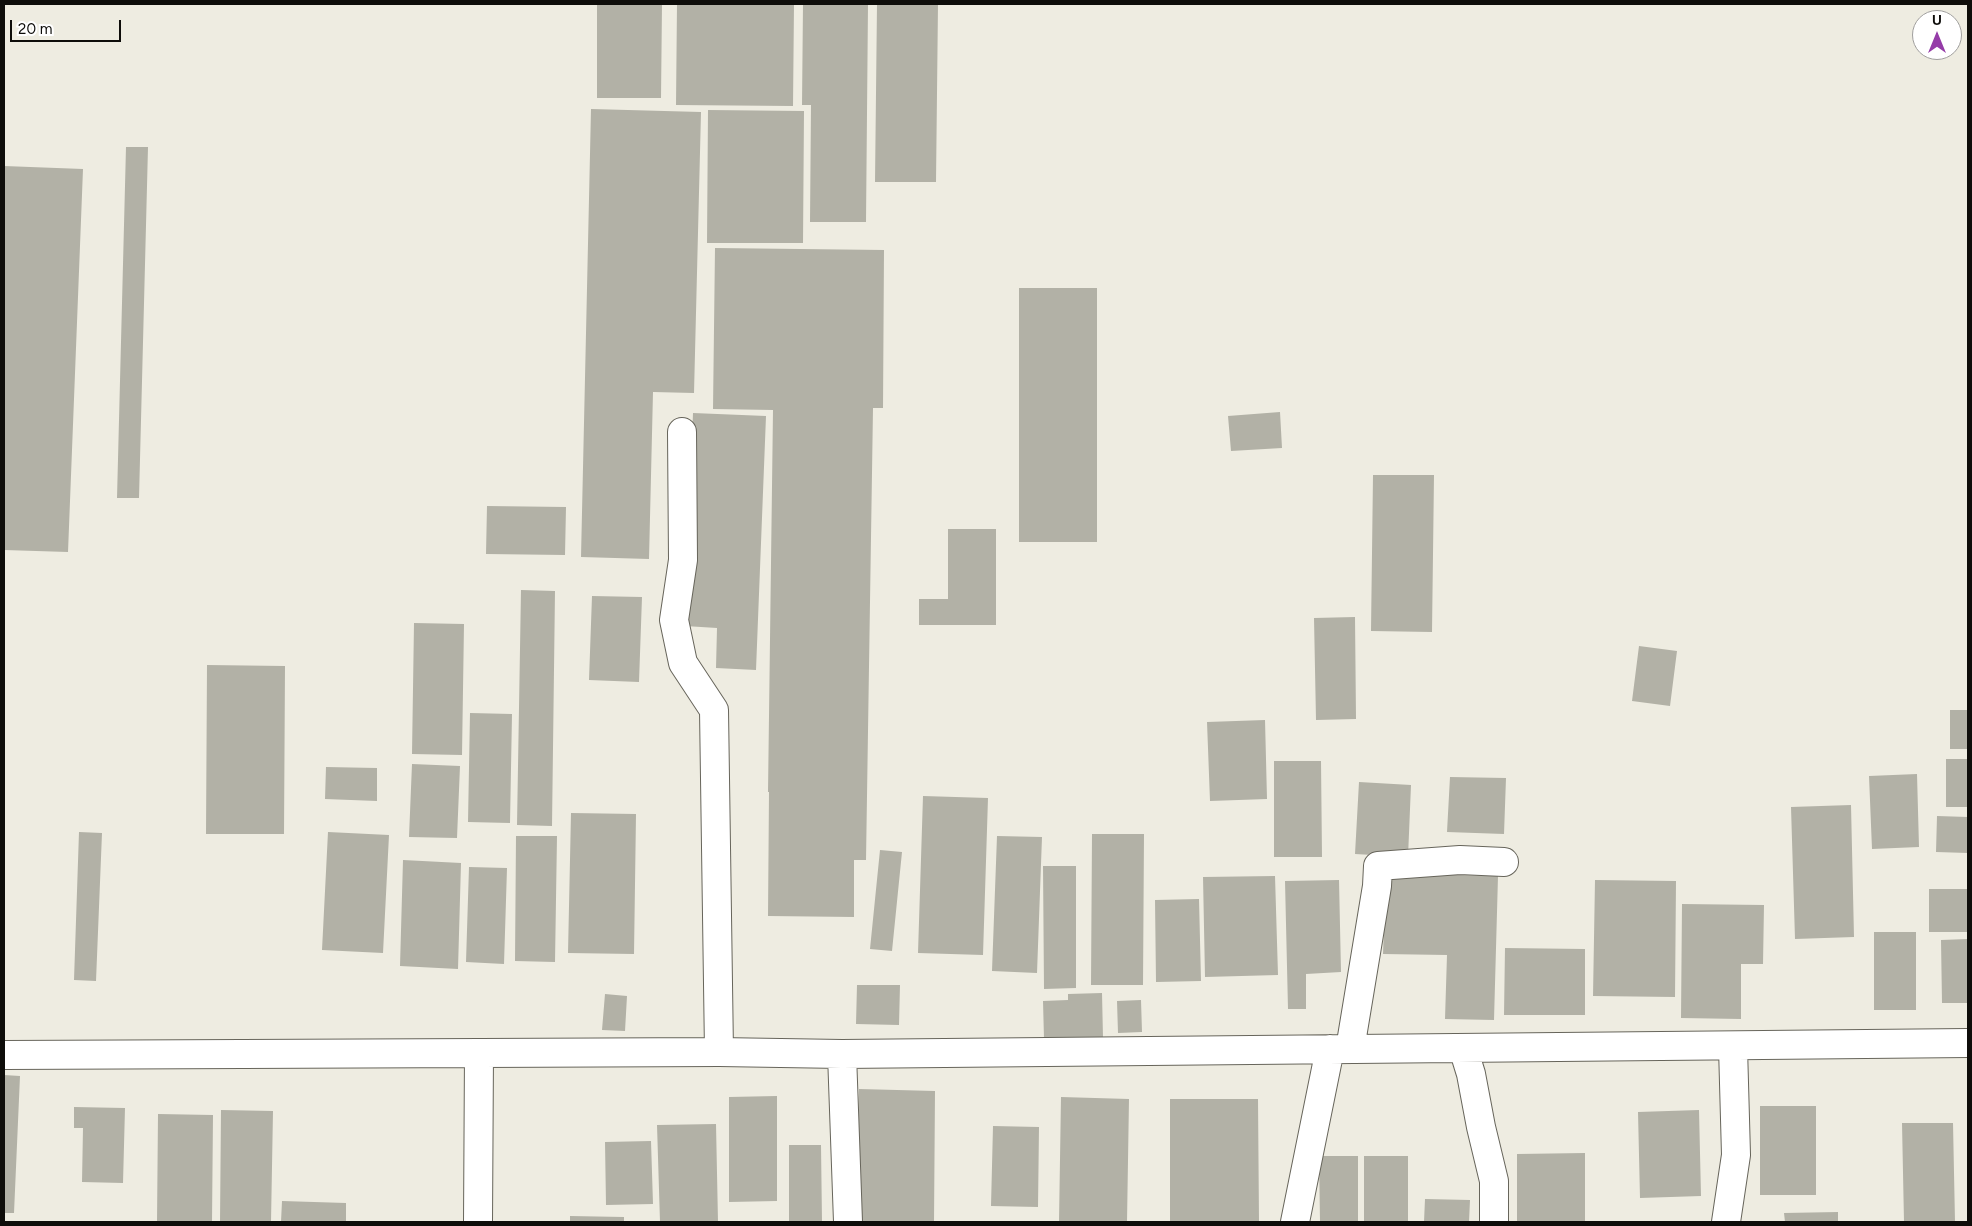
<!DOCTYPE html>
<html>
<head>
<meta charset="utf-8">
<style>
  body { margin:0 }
  #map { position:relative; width:1972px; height:1226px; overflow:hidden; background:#eeece1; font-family:Figtree,sans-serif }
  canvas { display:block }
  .frame { position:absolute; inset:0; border:5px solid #0e0d0a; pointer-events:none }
  .north { position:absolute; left:1912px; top:10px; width:50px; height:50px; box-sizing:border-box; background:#fff; border:1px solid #9f9e9d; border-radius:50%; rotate:0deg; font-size:14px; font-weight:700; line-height:20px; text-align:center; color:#0e0d0a }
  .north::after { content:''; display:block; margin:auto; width:18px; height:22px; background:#953ca8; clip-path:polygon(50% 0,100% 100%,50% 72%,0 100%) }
  .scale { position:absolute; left:10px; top:20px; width:111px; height:22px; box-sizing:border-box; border:2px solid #0e0d0a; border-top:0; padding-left:6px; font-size:15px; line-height:18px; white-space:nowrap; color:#0e0d0a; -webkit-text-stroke:4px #fff; paint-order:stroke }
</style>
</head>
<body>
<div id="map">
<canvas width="1972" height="1226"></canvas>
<div class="frame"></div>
<div class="north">U</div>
<div class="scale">20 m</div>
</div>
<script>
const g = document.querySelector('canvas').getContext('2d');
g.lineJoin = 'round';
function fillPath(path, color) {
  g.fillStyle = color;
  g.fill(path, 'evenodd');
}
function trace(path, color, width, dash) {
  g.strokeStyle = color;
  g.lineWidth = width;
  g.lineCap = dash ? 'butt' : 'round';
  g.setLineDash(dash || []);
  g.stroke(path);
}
fillPath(new Path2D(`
  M597,4H662L661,98H597Z
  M677,4H794L793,106L676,105Z
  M803,4H868L866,222H810L811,105H802Z
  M877,4H938L936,182H875Z
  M591,109L701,112L694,393L653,392L649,559L581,557Z
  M708,110L804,111L803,243H707Z
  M126,147H148L139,498H117Z
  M4,166L83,169L68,552L4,550Z
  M715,248L884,250L883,408H873L866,860H854V917L768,916L769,792H768L773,410L713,409Z
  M1019,288H1097V542H1019Z
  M1280,412L1282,448L1231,451L1228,416Z
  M693,413L766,416L756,670L716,668L717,628L685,626Z
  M1373,475H1434L1432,632L1371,631Z
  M487,506L566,507L565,555L486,554Z
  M948,529H996V625H919V599H948Z
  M521,590L555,591L552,826L517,825Z
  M592,596L642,597L639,682L589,680Z
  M1355,617L1356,719L1316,720L1314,618Z
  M414,623L464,624L462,755L412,754Z
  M1639,646L1677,651L1670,706L1632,701Z
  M207,665L285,666L284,834H206Z
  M1950,710H1968V749H1950Z
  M470,713L512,714L510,823L468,822Z
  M1265,720L1267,799L1210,801L1207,722Z
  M1946,759H1968V807H1946Z
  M1274,761H1321L1322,857H1274Z
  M412,764L460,766L457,838L409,837Z
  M326,767L377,768V801L325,799Z
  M1917,774L1919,847L1872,849L1869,776Z
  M1450,777L1506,778L1504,834L1447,832Z
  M1359,782L1411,785L1408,857L1355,854Z
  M923,796L988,798L983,955L918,953Z
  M1851,805L1854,937L1795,939L1791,807Z
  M571,813L636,814L634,954L568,953Z
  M1937,816L1968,817V853L1936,852Z
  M79,832L102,833L96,981L74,980Z
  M328,832L389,835L383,953L322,950Z
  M1092,834H1144L1143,985H1091Z
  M516,836H557L555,962L515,961Z
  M997,836L1042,837L1037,973L992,971Z
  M880,850L902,852L892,951L870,949Z
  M403,860L461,863L458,969L400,966Z
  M1043,866H1076V988L1044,989Z
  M469,867L507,868L504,964L466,962Z
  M1386,873L1498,876L1494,1020L1445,1019L1447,955L1383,954Z
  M1275,876L1278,975L1205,977L1203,877Z
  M1339,880L1341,972L1306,974V1009H1288L1285,881Z
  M1595,880L1676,881L1675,997L1593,996Z
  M1929,889H1968V932H1929Z
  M1199,899L1201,981L1156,982L1155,900Z
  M1682,904L1764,905L1763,964H1741V1019L1681,1018Z
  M1874,932H1916V1010H1874Z
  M1968,939V1003H1942L1941,940Z
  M1505,948L1585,949V1015H1504Z
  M857,985H900L899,1025L856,1024Z
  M1102,993L1103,1038L1044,1039L1043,1001L1068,1000V994Z
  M605,994L627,996L625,1031L602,1030Z
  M1141,1000L1142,1032L1118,1033L1117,1001Z
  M4,1075L20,1076L14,1213H4Z
  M859,1089L935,1091L934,1222H857Z
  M777,1096V1201L729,1202V1097Z
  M1061,1097L1129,1099L1127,1222H1059Z
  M1170,1099H1258L1259,1222H1170Z
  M1760,1106H1816V1195H1760Z
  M74,1107L125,1108L123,1183L82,1182L83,1128H74Z
  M221,1110L273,1111L271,1222H220Z
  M1699,1110L1701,1196L1640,1198L1638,1112Z
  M158,1114L213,1115L212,1222H157Z
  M1902,1123H1953L1955,1222H1904Z
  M716,1124L718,1222H660L657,1125Z
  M993,1126L1039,1127L1038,1207L991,1206Z
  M651,1141L653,1204L606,1205L605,1142Z
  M789,1145H821L822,1222H789Z
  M1585,1153V1222H1517V1154Z
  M1319,1156H1358V1222H1320Z
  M1364,1156H1408V1222H1364Z
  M1425,1199L1470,1200L1469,1222H1424Z
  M282,1201L346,1203V1222H281Z
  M1838,1212V1222H1785L1784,1213Z
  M570,1216L624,1217V1222H570Z`), '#b2b1a6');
const minor = new Path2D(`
  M682,432L683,560L674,620L683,663L714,710L719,1052
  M1463,1048L1471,1074L1481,1127L1494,1181V1222
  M1350,1049L1377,886L1378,866L1460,860L1504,862
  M842,1054L848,1222
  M4,1055L719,1052L842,1054L1968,1043
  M478,1222L479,1053
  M1295,1222L1330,1049
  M1726,1222L1736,1155L1733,1047`);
trace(minor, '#67655b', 30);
trace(minor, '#fff', 28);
</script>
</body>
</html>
